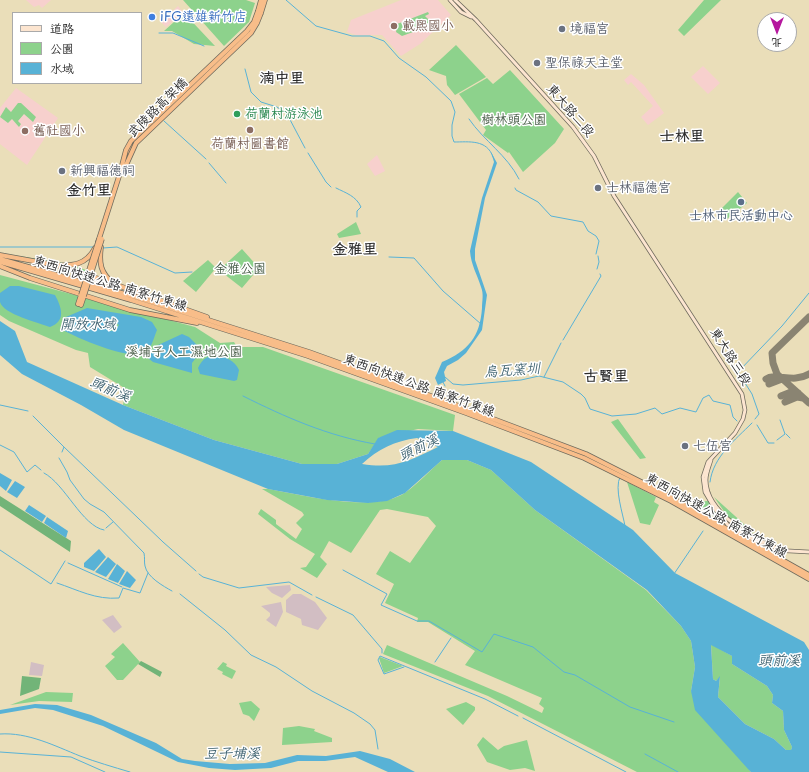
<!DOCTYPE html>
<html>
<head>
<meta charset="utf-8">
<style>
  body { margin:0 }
  #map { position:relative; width:809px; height:772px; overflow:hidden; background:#eadeb9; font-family:"Playpen Sans","LXGW WenKai TC",sans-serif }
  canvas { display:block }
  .legend { position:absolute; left:12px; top:12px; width:130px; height:72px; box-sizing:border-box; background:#fff; border:1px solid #aaa; margin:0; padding:5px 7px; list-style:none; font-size:12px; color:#2b2b2b }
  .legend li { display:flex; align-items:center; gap:8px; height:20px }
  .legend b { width:20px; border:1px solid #aaa }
  .north { position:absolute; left:757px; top:12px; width:40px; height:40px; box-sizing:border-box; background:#fff; border:1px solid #aaa; border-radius:50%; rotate:180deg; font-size:11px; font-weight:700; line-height:16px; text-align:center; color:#2b2b2b }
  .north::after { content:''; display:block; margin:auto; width:14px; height:18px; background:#b5179e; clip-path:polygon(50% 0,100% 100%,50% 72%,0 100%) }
</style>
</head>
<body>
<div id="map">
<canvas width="809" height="772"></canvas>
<ul class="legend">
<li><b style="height:5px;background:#fce5d0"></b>道路</li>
<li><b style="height:11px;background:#8dd28c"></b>公園</li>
<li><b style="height:11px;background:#58b2d6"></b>水域</li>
</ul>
<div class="north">北</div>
</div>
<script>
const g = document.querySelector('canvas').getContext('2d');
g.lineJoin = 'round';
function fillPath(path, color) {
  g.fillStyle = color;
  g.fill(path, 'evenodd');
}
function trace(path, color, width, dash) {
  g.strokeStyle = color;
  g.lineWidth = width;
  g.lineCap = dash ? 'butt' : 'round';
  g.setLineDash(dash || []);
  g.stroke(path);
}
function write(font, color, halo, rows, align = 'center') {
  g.font = font + ' "Playpen Sans","LXGW WenKai TC",sans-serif';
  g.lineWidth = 3;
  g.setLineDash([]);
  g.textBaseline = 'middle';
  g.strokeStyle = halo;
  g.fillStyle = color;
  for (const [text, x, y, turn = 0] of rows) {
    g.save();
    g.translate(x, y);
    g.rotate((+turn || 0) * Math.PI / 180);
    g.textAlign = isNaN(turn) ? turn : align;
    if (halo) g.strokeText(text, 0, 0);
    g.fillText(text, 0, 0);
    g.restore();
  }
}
fillPath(new Path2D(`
  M26,0H51L42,8L39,5L34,7Z
  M401,0H438L451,15L420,44L401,56L382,35H356L347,32L351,20Z
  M178,6L183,12L166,27L161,22Z
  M703,66L720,83L708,94L691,77Z
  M631,74L644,85L664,113L648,125L641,117L653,106L631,82L628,85L624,80Z
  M16,88L58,118L27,165L0,144V108Z
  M377,155L385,171L375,176L367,164Z`), '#f7d0cd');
fillPath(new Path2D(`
  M290,585L291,590L282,598L272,593L266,587Z
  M293,594H301L315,602L327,618L318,630L302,625L301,619L286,612V600Z
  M281,602L283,612L276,627L266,620L270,616V613L261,606Z
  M113,615L122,627L114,633L102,620Z
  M31,662L44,665L42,676L29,675Z`), '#d2bec3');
fillPath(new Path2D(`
  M183,0H246L255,3L249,22L224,46Z
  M704,0H721L684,36L678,30Z
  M428,12L429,14L425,16L429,20L427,27L402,36L396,32L397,27L392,26Z
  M184,13L215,46L194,44L172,31H164Z
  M456,45L486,77L455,95L447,85L446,76L429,70Z
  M510,70L564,129L555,143L523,172L509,152L508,153L483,135L486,130L459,94L487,78L493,84Z
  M18,103H21L36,117L33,122L24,114L18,121L21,124L19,127L12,119L8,123L0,117L6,107L11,112Z
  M738,192L747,203L727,219L719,211Z
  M356,222L361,234L339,238L337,234Z
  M242,249L259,268L242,288L219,270Z
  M0,253L70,264L86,270L84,274Z
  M208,260L216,268L196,292L183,281Z
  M0,275L195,327L220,343L234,342L237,347H263L455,415L453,431L418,429L379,438L368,454L337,464H302L214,440L123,405L126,389L90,367L88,353L76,350L9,321L0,315Z
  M618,419L646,458L640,459L611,422Z
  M442,460H467L491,470L535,510L646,590L681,626L691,641L695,667L691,691L751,772H637L488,696L383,654L387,645L507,696L542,713L544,708L539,704L542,698L465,665L475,651L428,622H417L418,618L385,603L394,584L376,574L390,551L410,563L436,526L428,517L387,509L380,510L351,553L329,541L320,557L327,564L317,578L300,568L306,567L315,554L290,539L258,514L261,509L276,520V524L296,539L302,529L296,523L304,515L302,512L262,489H268C303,495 376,514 406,492C419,483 430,470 442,460Z
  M627,482L656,497L654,502L659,505L650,525L640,523Z
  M714,497L755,534L728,517Z
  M708,501L724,522L689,502Z
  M123,643L140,662L123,680H117L105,666L115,657L111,654Z
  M711,644L732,656V664L767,686L773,695L772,703L783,711L784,730L792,747L791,750H786L774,739L745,724L718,697L720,677L716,681L713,679Z
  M380,657L403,666L384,673L379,658Z
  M223,662L227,664L226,666L236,671L232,679L222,674L223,672L217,669Z
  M46,692L73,693L72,702L39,701L10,705Z
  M251,701L260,709L254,721L249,716L243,714L239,703Z
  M466,702L475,707V710L463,725L446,709Z
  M299,726L315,729L314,731L332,738V742L282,745L283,728Z
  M483,737L498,750L504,746L527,740L535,771L525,768L510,770L487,762L477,745Z`), '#8dd28c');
fillPath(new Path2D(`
  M0,496L71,541L70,552L0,506Z
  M141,661L162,672L160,677L138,664Z
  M22,676L41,678L39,689L20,696Z`), '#72b478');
fillPath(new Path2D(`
  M491,152L497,163L485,198L475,249V260L487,295L482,330L466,353L458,360L447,366L444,372L446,381L438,385L435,378L442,362C468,351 480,337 482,308C482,301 484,294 481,287C477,274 471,265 470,251L482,198L494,162Z
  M10,286H19L55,295C62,308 66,321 50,327C39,323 3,314 0,302C0,300 0,295 0,293Z
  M87,308L141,317L152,322L157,330C154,337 152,347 146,352C133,363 75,337 61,329L66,317ZM110,319L119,325L115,330L110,331L105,326V323Z
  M0,321L15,331L27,362L123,405L214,440L302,464H337L368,454L378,438L397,430L453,431L531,462L633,530L675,573L804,642L809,650V772H751L748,769L695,710L691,691L695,667L691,641L681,626L647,590L535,510L491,470L467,460H442L405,493L387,501L368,503L327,500L268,489L124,430L81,405L22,374L0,355ZM417,438L438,447C409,461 395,469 362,464C378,449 395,441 417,438ZM711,645L732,656V664L767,686L773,695L772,703L783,711L784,730L792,747L791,750H786L774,739L745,724L718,697L720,676L716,681L713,679Z
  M182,334L189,337L202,350L192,363V373L153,362L148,358L156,346Z
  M214,355C224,355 235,361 239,370L237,380L234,381L200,374L198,368C202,360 205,357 214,355Z
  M0,473L12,480L6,491L0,486Z
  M15,481L25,487L17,498L7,492Z
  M29,505L46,516L42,522L25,511Z
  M47,517L68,531L66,538L44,523Z
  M99,549L106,557L94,571L84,567V563Z
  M108,557L116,564L106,577L95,572Z
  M117,564L125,571L118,583L108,579Z
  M127,571L136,580L130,588L119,584Z
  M35,704L57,705L91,715L156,743L182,759L195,761L230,764L265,763L297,755L326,756L360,751L390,759L415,772H388L355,757L325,761H298L271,768L235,770L209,768L178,762L103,726L53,710L35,708L0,714V710Z`), '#58b2d6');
trace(new Path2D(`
  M286,0L316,26L352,36H370L384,41L399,58L426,77L451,101L455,112L452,125V136L454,142C469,142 487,139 493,157
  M159,33H173L204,46
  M245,69L251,92L261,102L277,107L287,114L305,148
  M469,119C484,141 507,155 519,179
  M164,121L206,159
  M308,153L326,182L331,187
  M209,163L226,183
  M336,188C346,193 356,196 361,207L357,211V217
  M515,188L516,190L538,202L551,216L583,222L588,231L596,236L599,241L596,254
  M0,247H93
  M103,248L117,247L175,273L192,272
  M389,257L414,258L443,291L481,324
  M597,269L599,262L598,256
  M563,340L601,276L600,274
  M445,377L453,384L463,385L521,380L539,376L563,382L581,394L585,398L590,409L612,416L636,414L655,408L662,414L680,408L696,412L703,398L709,395L713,401L730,405L733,417L737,421
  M544,377L561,343
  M443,382L445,386
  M243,396C285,417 328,436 375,444
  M0,405L28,411
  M33,416L64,447L62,452
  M755,419L759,414L752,394L738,372L782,326L809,293
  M757,425L768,443H774
  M786,434L790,438
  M777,440L785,434L780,420
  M0,445L14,452L27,472L35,465L41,470
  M64,447L163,542L196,571
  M59,458L67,472L70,480L84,499L90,504L104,512L144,553C145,558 144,562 145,566C147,577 163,586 172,591
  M44,473C65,484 82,526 104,530
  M620,477C614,488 623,514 625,526
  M710,482C713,457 735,440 752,423
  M106,528L113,522
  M0,550L51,584L65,561
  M68,563L122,587
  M343,570L387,594L381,605L417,621H429L482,652L494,634L533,647L564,672L575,675L630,707L674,722
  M199,574L203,577L239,588L289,582L312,595
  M674,574L703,531
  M57,583C78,590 96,600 119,598L123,588L140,593L148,573
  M180,594L225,630L251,655L276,667L312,691L354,713L370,724L375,730L378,749
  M316,597L353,615L382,649V653
  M435,662L451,638
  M404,667L384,674L378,660L380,656L485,699L518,716
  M523,718L626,772
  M0,734C28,732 55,746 80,756C96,762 113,767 130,772
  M0,752L71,757L105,772
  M645,754L678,772`), '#58b2d6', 1);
trace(new Path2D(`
  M809,317L772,353L773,363L777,374L809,403
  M766,379C776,372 793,384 809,374
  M769,384L782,379
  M781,396L791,392L798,393
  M785,402L797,397L803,398`), '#8a8472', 7);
const secondary = new Path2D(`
  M450,0L461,12L471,17
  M455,0L476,20L573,127L594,156L614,196L638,233L742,394L745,410L743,419L735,433L708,462L703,477L705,492L715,509L728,525L771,550L809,552
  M711,460C709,467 706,473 706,480C706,513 753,539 779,549`);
const highway = new Path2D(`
  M258,11L261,0
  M261,13L265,0
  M126,156L132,144L154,122
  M98,242L121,170
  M101,247C99,263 100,273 114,284L207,317
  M0,255L55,265L112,283
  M0,259L136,297L309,352L467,409L586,454L663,493L809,575
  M0,262L131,300L308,356L466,413L584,458L671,501L809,579
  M55,265C73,266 86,265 95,248
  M0,266L30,278L130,310L197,323
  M78,304L81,295
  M81,305L84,296`);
trace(secondary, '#6e6a5d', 4.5);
trace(highway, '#6e6a5d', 5.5);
trace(secondary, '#fce5d0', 3);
trace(highway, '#f8bd89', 4);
const highwayBridge = new Path2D(`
  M120,173L126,150L131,141L247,31L254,22L258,11
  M122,174L136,143L251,33L257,23L261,13
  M81,295L99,239
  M84,296L102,239`);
trace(highwayBridge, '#6e6a5d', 5.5, []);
trace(highwayBridge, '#f8bd89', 4);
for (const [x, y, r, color] of [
  [152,17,4,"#3f7fe0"],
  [394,26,4,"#8d6e63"],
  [562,29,4,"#6b7280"],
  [537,63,4,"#6b7280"],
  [237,114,4,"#2e9e5b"],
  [250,130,4,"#8d6e63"],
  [25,131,4,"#8d6e63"],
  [62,171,4,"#6b7280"],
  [598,188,4,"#6b7280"],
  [741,202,4,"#5c6f8a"],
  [685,446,4,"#6b7280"]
]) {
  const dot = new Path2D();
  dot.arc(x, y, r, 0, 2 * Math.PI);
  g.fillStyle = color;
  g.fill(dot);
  trace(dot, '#fff', 1.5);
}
write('13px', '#366cbe', '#fff', [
  ["iFG遠雄新竹店",160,17]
], 'left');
write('13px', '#785e54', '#fff', [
  ["載熙國小",402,26],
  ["舊社國小",33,131],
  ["荷蘭村圖書館",250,144,"center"]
], 'left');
write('13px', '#5b616d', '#fff', [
  ["境福宮",570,29],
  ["聖保祿天主堂",545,63],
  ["新興福德祠",70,171],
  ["士林福德宮",606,188],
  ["七伍宮",693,446]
], 'left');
write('13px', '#2b2b2b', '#fff', [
  ["武陵路高架橋",158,108,-45],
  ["東大路二段",570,111,49],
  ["東西向快速公路 南寮竹東線",110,284,17],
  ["東大路三段",730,357,58],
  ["東西向快速公路 南寮竹東線",419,386,20],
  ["東西向快速公路 南寮竹東線",716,516,29]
]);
write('13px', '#27864d', '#fff', [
  ["荷蘭村游泳池",245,114]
], 'left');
write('13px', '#485d48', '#fff', [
  ["樹林頭公園",514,120],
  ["金雅公園",240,269],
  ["溪埔子人工濕地公園",184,352]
]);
write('13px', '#4e5e75', '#fff', [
  ["士林市民活動中心",741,216]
]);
write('italic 14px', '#3d616f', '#fff', [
  ["開放水域",88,325],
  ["烏瓦窯圳",512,371,-4],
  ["頭前溪",110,390,23],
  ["頭前溪",419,448,-26],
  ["頭前溪",779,661],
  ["豆子埔溪",232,754]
]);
write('bold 15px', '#2b2b2b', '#fff', [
  ["湳中里",282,79],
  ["士林里",682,137],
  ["金竹里",89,191],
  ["金雅里",355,250],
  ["古賢里",606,377]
]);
</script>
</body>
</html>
